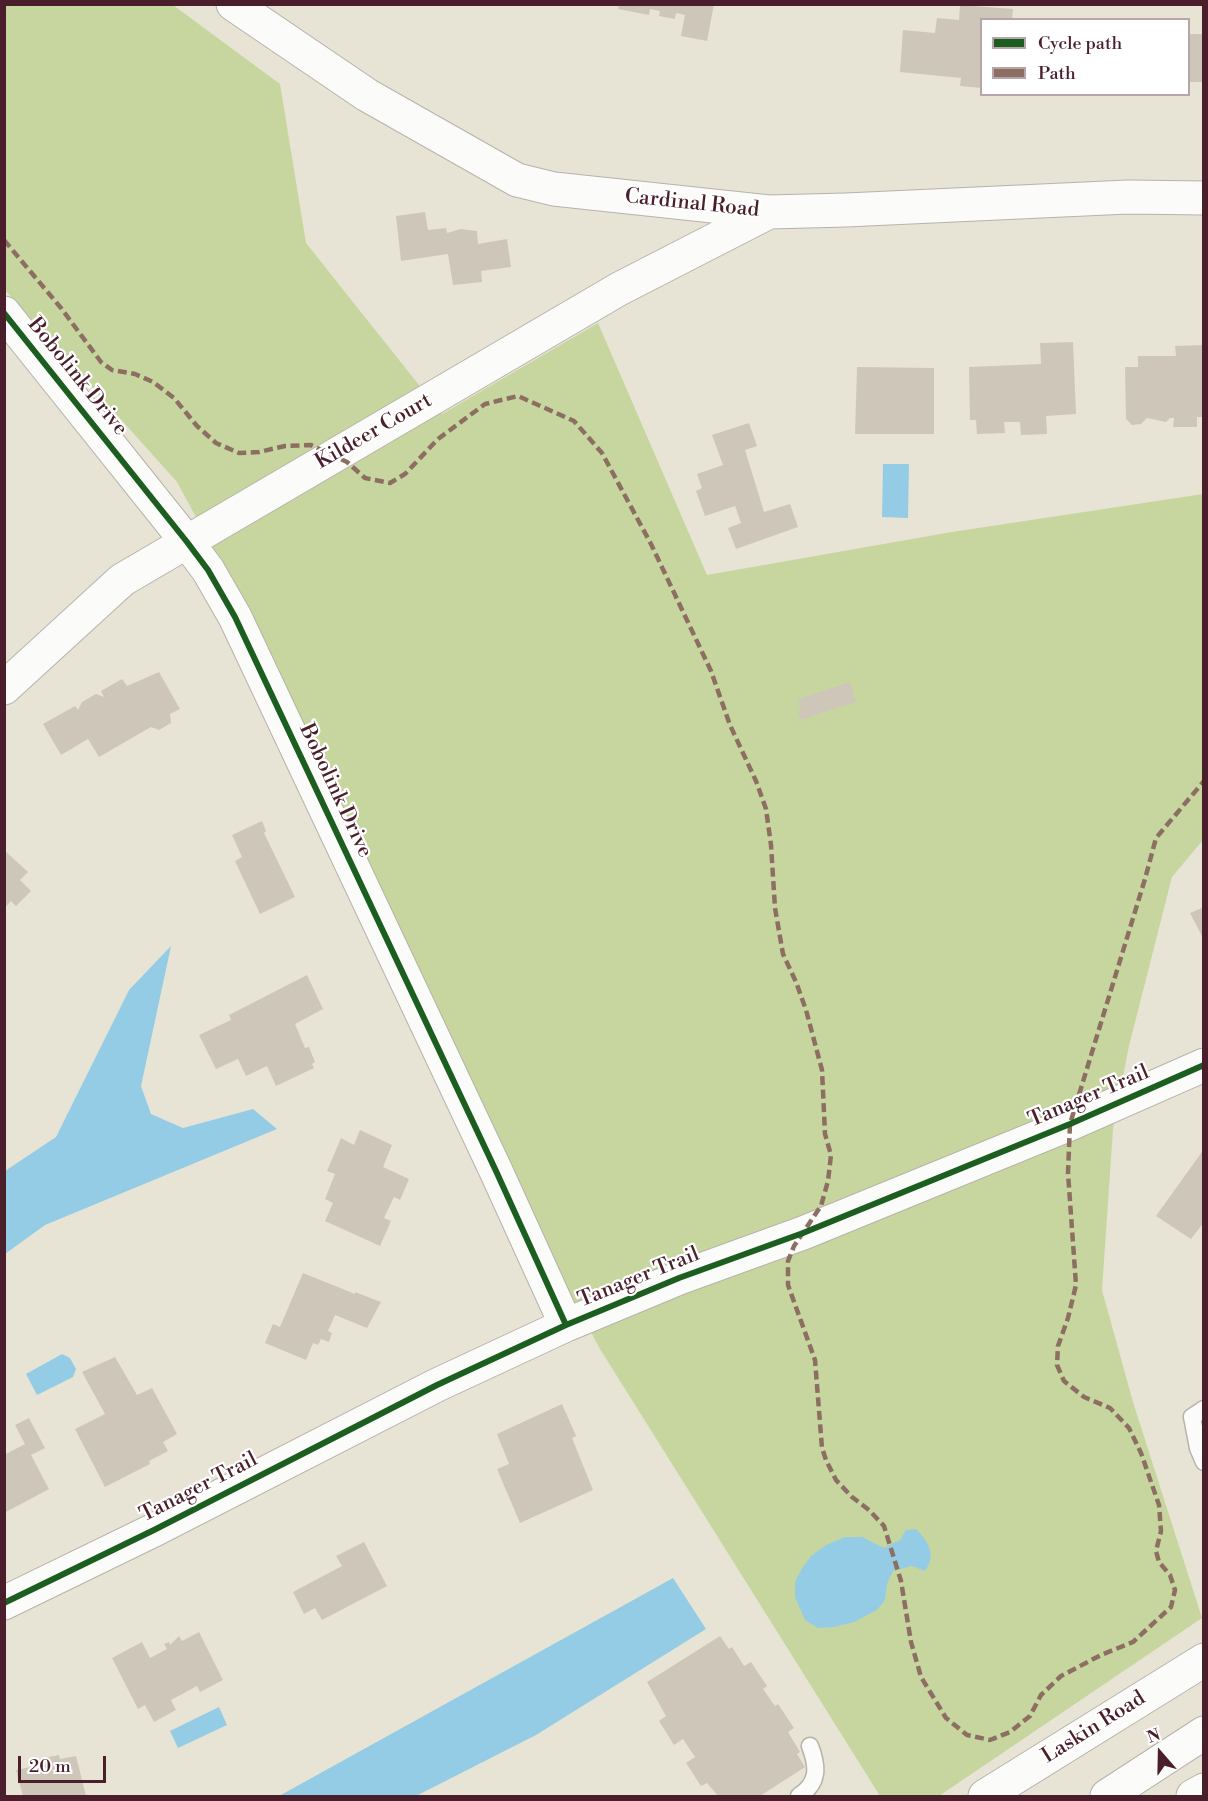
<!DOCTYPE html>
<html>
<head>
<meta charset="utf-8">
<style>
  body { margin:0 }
  #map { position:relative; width:1208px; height:1801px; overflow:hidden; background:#e7e4d6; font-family:"Libre Bodoni",serif }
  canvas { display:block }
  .frame { position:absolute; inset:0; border:6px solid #4a1f2b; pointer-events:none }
  .legend { position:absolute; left:980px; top:18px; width:210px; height:78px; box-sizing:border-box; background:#fff; border:2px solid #b7a5aa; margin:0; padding:8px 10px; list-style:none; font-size:18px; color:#4a1f2b }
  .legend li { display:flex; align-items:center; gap:12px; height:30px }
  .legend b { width:30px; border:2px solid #b7a5aa }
  .north { position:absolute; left:1130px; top:1723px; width:60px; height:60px; -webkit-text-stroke:4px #fff; paint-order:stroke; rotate:340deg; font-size:16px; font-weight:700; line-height:24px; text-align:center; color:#4a1f2b }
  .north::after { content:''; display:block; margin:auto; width:21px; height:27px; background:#4a1f2b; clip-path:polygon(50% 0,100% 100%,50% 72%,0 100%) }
  .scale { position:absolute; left:18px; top:1756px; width:88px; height:27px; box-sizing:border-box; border:3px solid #4a1f2b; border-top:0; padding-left:8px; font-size:18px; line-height:21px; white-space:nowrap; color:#4a1f2b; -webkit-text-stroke:4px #fff; paint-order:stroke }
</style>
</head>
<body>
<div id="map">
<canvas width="1208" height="1801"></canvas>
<div class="frame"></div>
<ul class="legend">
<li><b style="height:8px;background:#1b5e20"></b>Cycle path</li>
<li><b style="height:8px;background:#8d6e63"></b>Path</li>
</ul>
<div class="north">N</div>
<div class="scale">20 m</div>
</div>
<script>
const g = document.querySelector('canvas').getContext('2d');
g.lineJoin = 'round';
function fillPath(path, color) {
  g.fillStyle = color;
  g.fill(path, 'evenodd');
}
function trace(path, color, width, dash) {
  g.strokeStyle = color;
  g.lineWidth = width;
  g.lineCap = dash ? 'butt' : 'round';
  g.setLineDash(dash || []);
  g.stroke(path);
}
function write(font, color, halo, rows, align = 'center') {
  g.font = font + ' "Libre Bodoni",serif';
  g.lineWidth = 4.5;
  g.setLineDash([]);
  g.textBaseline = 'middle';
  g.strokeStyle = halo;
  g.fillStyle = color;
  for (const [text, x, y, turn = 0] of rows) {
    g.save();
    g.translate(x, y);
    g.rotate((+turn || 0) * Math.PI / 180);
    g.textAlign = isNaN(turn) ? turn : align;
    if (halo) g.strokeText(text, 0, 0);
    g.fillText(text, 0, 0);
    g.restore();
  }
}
fillPath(new Path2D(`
  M5,5H173L280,84L306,243L442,414L598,323L707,575L952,532L1203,494V840L1172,877L1129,1046L1113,1129L1102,1290L1133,1402L1202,1618L939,1796H880L600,1349L543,1244L251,619L177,482L5,290Z`), '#c7d69e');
fillPath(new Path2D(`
  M883,464H909L908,518L882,517Z
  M171,946L141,1086L151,1114L183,1128L253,1109L277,1129L45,1225L5,1254V1171L56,1137L129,990Z
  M62,1354L70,1358L76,1369L73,1377L37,1395L26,1374Z
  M916,1529C928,1541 937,1555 925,1571L912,1566L893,1571L887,1584L885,1600L877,1610L854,1622L834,1627L818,1628L805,1620L795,1597V1582L801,1570L811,1556L826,1545L845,1537H862L884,1548L900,1540L906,1530Z
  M673,1578L706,1629L536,1735L416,1796H279Z
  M219,1707L227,1725L178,1748L170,1731Z`), '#94cce5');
fillPath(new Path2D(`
  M619,4H714L707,41L681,36L685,15L676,13L675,19L659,16L660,11L650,9L649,15L618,9Z
  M960,5L1013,9L1012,20H982V88L960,86L961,78L900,72L903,30L935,33L937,18L959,20Z
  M1188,34H1204V82H1188Z
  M425,212L428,230L446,228L447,233L461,229L477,231L478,244L507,239L511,267L481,271L482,282L453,285L448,254L401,261L396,216Z
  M1073,342L1076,414L1046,416L1047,434L1021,435L1020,422H1004L1005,433L977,434L976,420H970L969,367L1041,364L1040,343Z
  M1204,345V417H1197V427H1173L1174,418H1170L1166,422L1147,418L1141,424L1132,425L1126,419L1125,367H1138V356H1176L1175,346Z
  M857,367L934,368V434H855Z
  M749,423L757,446L745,450L764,512L790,504L798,527L736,549L728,528L741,523L735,506L705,516L696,491L702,488L697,474L723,465L712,435Z
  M159,672L180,709L170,714L171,723L159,730L151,727L99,757L88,739L61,755L43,724L75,706L78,710L82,702L96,694L104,697L101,691L122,679L127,686Z
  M850,682L856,702L801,720L798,711L801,709L798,699Z
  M262,821L266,831L264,833L295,897L260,914L235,861L242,857L232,835Z
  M4,850L28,872L20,880L31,891L16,906L11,901L4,909Z
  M1204,907V940L1190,913Z
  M307,975L323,1009L295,1024L305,1048L309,1047L315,1062L312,1064L314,1068L276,1086L267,1066L246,1076L238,1059L216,1069L199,1035L231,1020L229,1015Z
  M360,1130L392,1145L383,1167L409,1179L400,1200L394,1197L384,1218L391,1221L380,1246L325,1221L333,1203L325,1199L335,1174L327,1171L341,1138L354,1145Z
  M1204,1149V1222L1191,1239L1156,1216Z
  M303,1273L355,1294V1292L381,1302L367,1328L335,1315L328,1331L332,1333L329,1342L321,1339L318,1345L313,1343L306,1360L265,1343L273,1324L280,1327Z
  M115,1357L137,1395L152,1388L177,1434L163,1442L168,1451L149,1461L150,1464L105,1487L75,1429L105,1414L82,1372Z
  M562,1404L576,1436L572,1438L593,1490L520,1523L497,1469L509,1464L497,1434Z
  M29,1418L45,1448L31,1455L49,1489L4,1513V1455L25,1444L15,1425Z
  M364,1542L387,1586L322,1620L315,1608L304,1614L293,1592L342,1566L336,1556Z
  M199,1632L223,1680L200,1692L197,1686L171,1700L176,1710L154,1722L145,1705L138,1709L112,1658L142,1642L150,1658L167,1649L164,1644L169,1642L170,1645L179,1636L182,1641Z
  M720,1636L729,1649L732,1647L744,1666L751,1662L767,1686L763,1689L775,1706L778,1704L794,1728L788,1732L800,1752L797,1754L805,1767L760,1796H718L707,1783L701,1786L686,1763L695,1757L683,1739L674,1745L659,1721L666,1716L647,1682Z
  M59,1755L60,1759L76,1756L86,1796H23L16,1770L41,1765L40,1759Z`), '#cec6b9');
const service = new Path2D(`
  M1204,1409L1192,1417L1198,1448L1204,1462
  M799,1796C819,1783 818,1767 810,1746`);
const minor = new Path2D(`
  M233,4L367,95L517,180L554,189L769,212L846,210L1128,197L1204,198
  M4,313L187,542L208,570L235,617L496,1171L566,1325
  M4,688L122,580L619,289L769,212
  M4,1603L154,1530L437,1385L566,1325L679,1278L803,1233L1070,1124L1204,1065
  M1193,1796L1204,1790`);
const primary = new Path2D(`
  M985,1796L1204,1660
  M1107,1796L1204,1733`);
trace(service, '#b8b2ab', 19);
trace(minor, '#b8b2ab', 35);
trace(primary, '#b8b2ab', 35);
trace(service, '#fbfbf9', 16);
trace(minor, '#fbfbf9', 33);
trace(primary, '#fbfbf9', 33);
trace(new Path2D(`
  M4,240L61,308L101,362L112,370L135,374L153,382L174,398L197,426L216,443L239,453L259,452L285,446L311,445L347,462L365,478L390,483L405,474L438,439L485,404L518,396L574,421L602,453L651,544L711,671L730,725L756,781L766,809L771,845L775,908L783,954L796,982L806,1010L822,1070L825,1134L831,1155L828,1181L821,1206L794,1246L788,1261V1285L815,1360L822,1448L826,1460L836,1480L852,1497L869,1510L884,1526L901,1581L911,1642L921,1677L946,1718L967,1735L990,1740L1010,1732L1030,1716L1041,1695L1061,1676L1101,1655L1133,1642L1171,1607L1175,1590L1170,1575L1159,1562L1156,1551L1161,1531L1159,1505L1141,1453L1129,1428L1110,1408L1084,1397L1064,1381L1057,1365L1058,1346L1068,1318L1076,1285L1068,1173L1070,1124L1145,879L1156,838L1204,781`), '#8d6e63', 4.5, [9, 4.5]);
trace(new Path2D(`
  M4,313L187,542L208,570L235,617L496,1171L566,1325
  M4,1603L154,1530L437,1385L566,1325L679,1278L803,1233L1070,1124L1204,1065`), '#1b5e20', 6);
write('21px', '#4a1f2b', '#fff', [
  ["Cardinal Road",692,204,6],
  ["Bobolink Drive",77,377,51],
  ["Kildeer Court",374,432,-30],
  ["Bobolink Drive",335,791,65],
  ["Tanager Trail",1089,1097,-23],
  ["Tanager Trail",639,1278,-22],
  ["Tanager Trail",199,1488,-27],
  ["Laskin Road",1094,1728,-32]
]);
</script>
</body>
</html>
